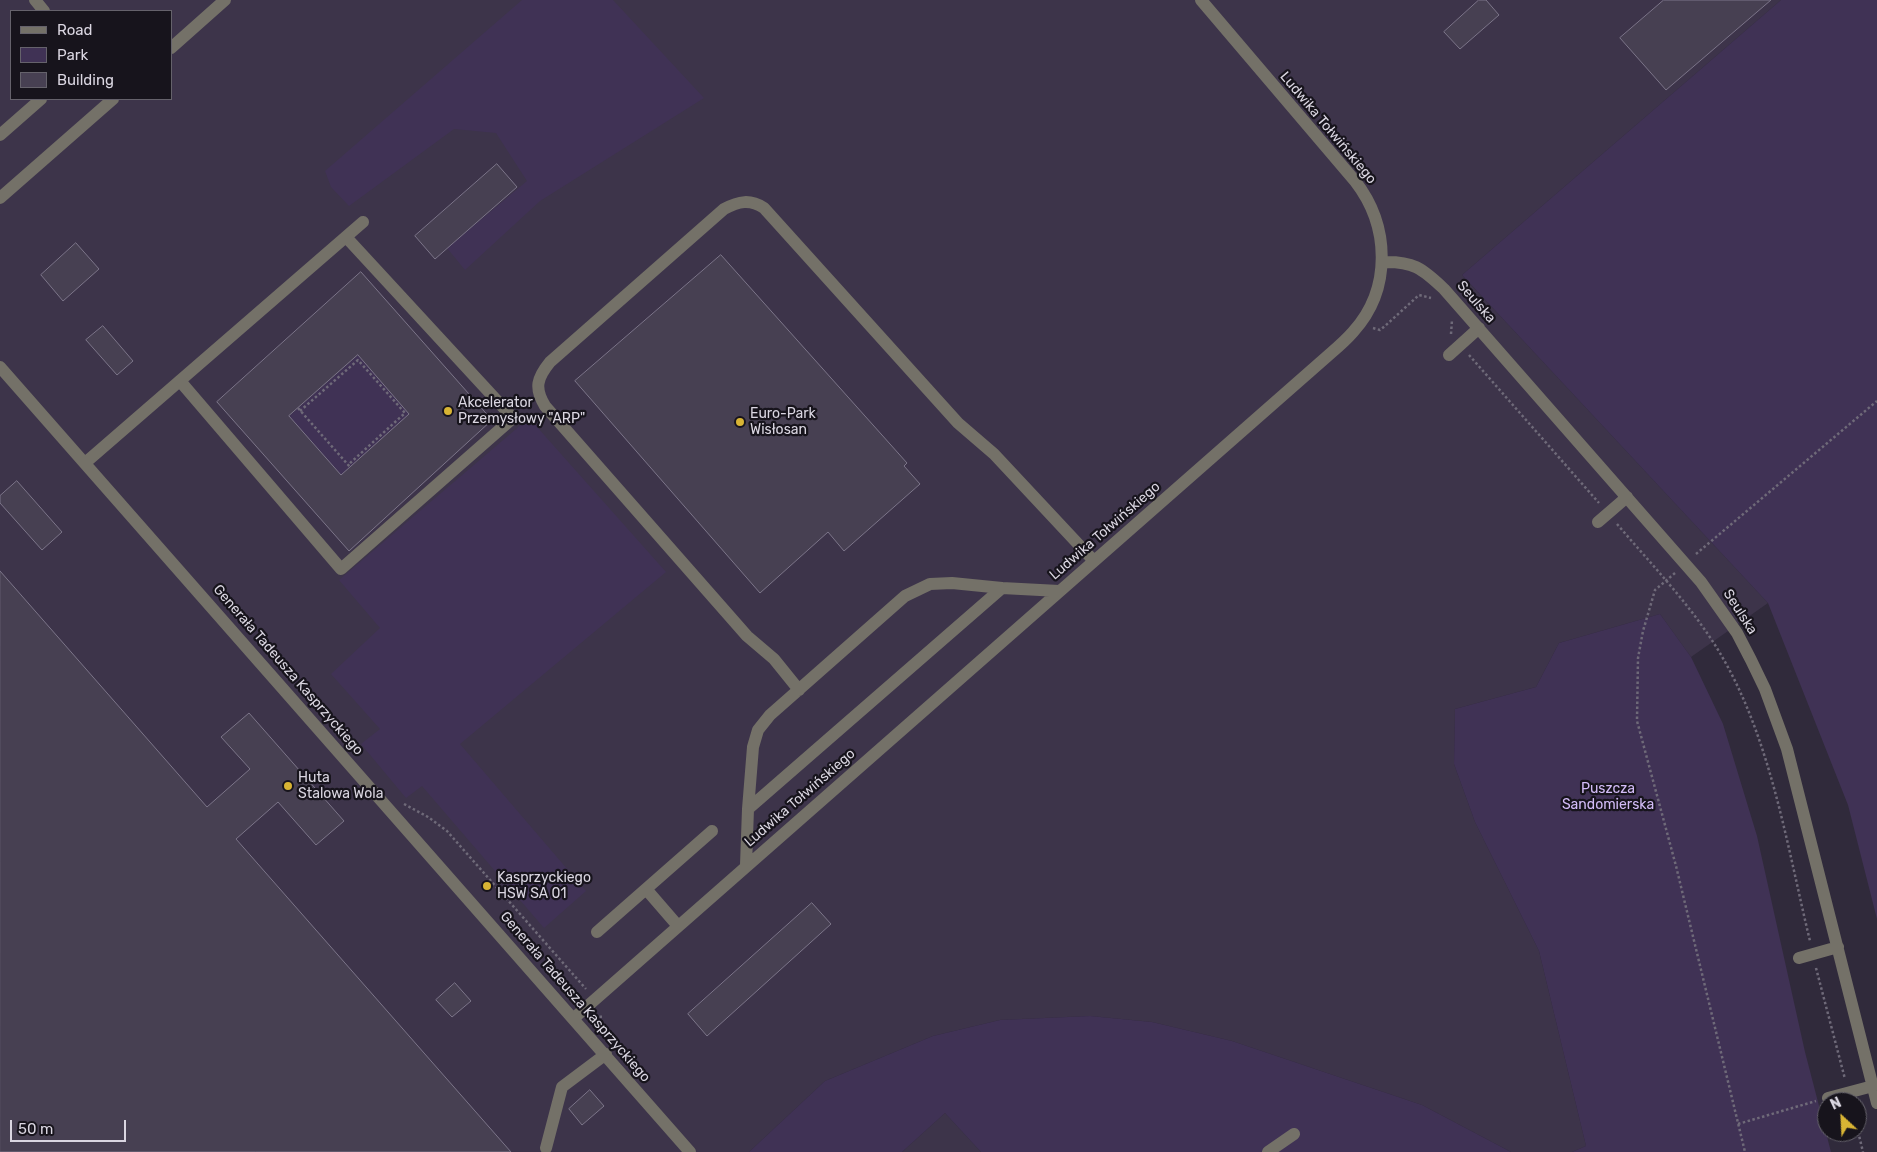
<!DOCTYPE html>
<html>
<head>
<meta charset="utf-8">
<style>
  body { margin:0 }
  #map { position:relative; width:1877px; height:1152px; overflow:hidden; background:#302a3b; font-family:Rubik,sans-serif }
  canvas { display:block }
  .legend { position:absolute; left:10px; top:10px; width:162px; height:90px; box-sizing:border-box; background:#17141c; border:1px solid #65626b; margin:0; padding:6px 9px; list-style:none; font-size:15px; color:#dad6e1 }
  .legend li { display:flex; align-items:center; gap:10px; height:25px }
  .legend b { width:25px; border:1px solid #65626b }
  .north { position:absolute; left:1817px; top:1092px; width:50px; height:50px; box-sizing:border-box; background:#17141c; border:1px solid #65626b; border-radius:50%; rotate:335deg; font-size:14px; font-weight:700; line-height:20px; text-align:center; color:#dad6e1 }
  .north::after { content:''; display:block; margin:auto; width:18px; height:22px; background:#d8b434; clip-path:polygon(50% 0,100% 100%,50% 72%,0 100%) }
  .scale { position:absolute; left:10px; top:1120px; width:116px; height:22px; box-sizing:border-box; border:2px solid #dad6e1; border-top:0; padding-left:6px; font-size:15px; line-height:18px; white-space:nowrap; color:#dad6e1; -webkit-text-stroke:4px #17141c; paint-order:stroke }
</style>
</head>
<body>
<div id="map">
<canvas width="1877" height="1152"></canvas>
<ul class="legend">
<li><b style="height:6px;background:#747168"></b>Road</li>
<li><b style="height:14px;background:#403255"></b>Park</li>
<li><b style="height:14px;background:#474052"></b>Building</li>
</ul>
<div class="north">N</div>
<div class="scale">50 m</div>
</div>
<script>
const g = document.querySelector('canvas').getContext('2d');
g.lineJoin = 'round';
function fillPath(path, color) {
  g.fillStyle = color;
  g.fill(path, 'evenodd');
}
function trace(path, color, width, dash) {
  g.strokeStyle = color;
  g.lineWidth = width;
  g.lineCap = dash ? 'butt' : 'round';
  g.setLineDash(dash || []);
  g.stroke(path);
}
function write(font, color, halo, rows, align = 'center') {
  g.font = font + ' Rubik,sans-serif';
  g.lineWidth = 4.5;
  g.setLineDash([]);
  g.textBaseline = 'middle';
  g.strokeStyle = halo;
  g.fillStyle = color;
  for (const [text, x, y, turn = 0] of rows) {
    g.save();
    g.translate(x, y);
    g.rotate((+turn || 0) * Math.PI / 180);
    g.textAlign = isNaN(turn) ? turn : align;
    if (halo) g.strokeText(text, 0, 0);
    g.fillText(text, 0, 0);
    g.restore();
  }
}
fillPath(new Path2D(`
  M0,0H1781L1462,275L1768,603L1691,657L1660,614L1559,643L1536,687L1455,709L1454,764L1475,822L1539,951L1586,1146L1572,1152H1511L1422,1105L1232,1041L1152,1022L1090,1016L1000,1020L933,1036L825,1081L749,1152H0ZM11,11H171V99H11Z
  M945,1113L981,1152H902Z`), '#3d344a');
fillPath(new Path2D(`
  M522,0H613L704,98L540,201L465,270L447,248L527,181L496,133L454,129L349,206L331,187L325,171Z
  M1781,0H1877V919L1848,805L1768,603L1462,275Z
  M358,355L409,414L341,475L289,416Z
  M529,418L666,572L460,744L586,891L544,928L422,786L406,798L361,744L380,729L331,674L380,628L339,580Z
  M1660,614L1691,657L1723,724L1757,836L1805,1052L1831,1152H1572L1586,1146L1539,951L1475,822L1454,764L1455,709L1536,687L1559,643Z
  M1090,1016L1152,1022L1232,1041L1422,1105L1511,1152H981L945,1113L902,1152H749L825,1081L933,1036L1000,1020Z`), '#403255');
const building = new Path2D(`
  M1479,0H1486L1499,15L1460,49L1444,32Z
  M1664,0H1771L1666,90L1620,38Z
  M497,164L517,187L435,259L415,236Z
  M76,243L99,269L63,301L41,275Z
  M721,255L907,463L904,466L920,484L844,551L828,532L760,593L575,381Z
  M361,272L492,420L349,551L217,402ZM358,355L409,414L341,475L289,416Z
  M103,326L133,361L117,375L86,340Z
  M17,481L62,532L42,550L0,503V496Z
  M0,571L207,807L250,769L221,737L249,713L344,821L316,845L278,802L236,839L511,1152H0Z
  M812,903L831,924L707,1036L688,1014Z
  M455,983L471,1001L452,1017L436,1000Z
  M590,1090L604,1106L582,1125L569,1109Z`);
fillPath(building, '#474052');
trace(building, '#7c7589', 1);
trace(new Path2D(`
  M1373,328L1380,330L1385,326L1419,295L1431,298
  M1451,334L1452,320
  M1469,355L1599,503
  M298,408L350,467
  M300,411L358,360L405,413L348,465
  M1617,524C1651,564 1687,601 1715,645C1770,732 1786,842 1810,941
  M1696,554L1877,401
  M1675,573L1655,590L1643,631L1638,658L1637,721L1676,866L1745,1152
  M404,804L428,817L447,831L586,989
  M1816,968L1845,1079
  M600,1028L601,1013
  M1738,1124L1816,1101
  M1857,1127L1863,1152`), '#6f6a79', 2.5, [2.5, 2.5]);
trace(new Path2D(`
  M35,0L44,11
  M171,48L225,0
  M0,135L41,99
  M0,198L113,99
  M1382,262C1413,261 1422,268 1444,289L1701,582L1737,633L1751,660L1765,689L1787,749L1877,1103
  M1449,355L1479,328
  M0,367L690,1152
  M180,381L341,569L513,418L346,237
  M85,463L363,222
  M1598,522L1627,497
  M799,690L774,659L747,636L545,406C534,388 537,378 550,362L724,209C739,201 750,199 764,208L958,423L994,454L1094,561
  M748,809L753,747L758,730L770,715L905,596L930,584L952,583L1002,588
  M746,865L748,809L1002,588L1059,591
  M646,889L678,926
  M597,932L712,831
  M1799,958L1838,947
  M574,1018L1331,353C1338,347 1346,340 1353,332C1392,289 1390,226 1355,181L1201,0
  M1828,1098L1873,1086
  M546,1148L562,1087L606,1054
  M1268,1152L1294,1134`), '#747168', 12);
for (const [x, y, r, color] of [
  [448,411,5,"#d8b434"],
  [740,422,5,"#d8b434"],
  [288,786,5,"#d8b434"],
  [487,886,5,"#d8b434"]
]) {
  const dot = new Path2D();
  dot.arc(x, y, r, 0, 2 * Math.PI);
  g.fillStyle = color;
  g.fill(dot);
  trace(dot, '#17141c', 2);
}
write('14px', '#dad6e1', '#17141c', [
  ["Ludwika Tołwińskiego",1328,128,50],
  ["Seulska",1476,302,49],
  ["Ludwika Tołwińskiego",1105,531,-41],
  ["Seulska",1740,612,57],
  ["Generała Tadeusza Kasprzyckiego",288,670,49],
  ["Ludwika Tołwińskiego",800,798,-41],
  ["Generała Tadeusza Kasprzyckiego",575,997,49]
]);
write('14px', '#dad6e1', '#17141c', [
  ["Akcelerator",458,403],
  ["Przemysłowy \"ARP\"",458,419],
  ["Euro-Park",750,414],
  ["Wisłosan",750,430],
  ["Huta",298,778],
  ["Stalowa Wola",298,794],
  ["Kasprzyckiego",497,878],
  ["HSW SA 01",497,894]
], 'left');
write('14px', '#d2bbf6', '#17141c', [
  ["Puszcza",1608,789],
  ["Sandomierska",1608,805]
]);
</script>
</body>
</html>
